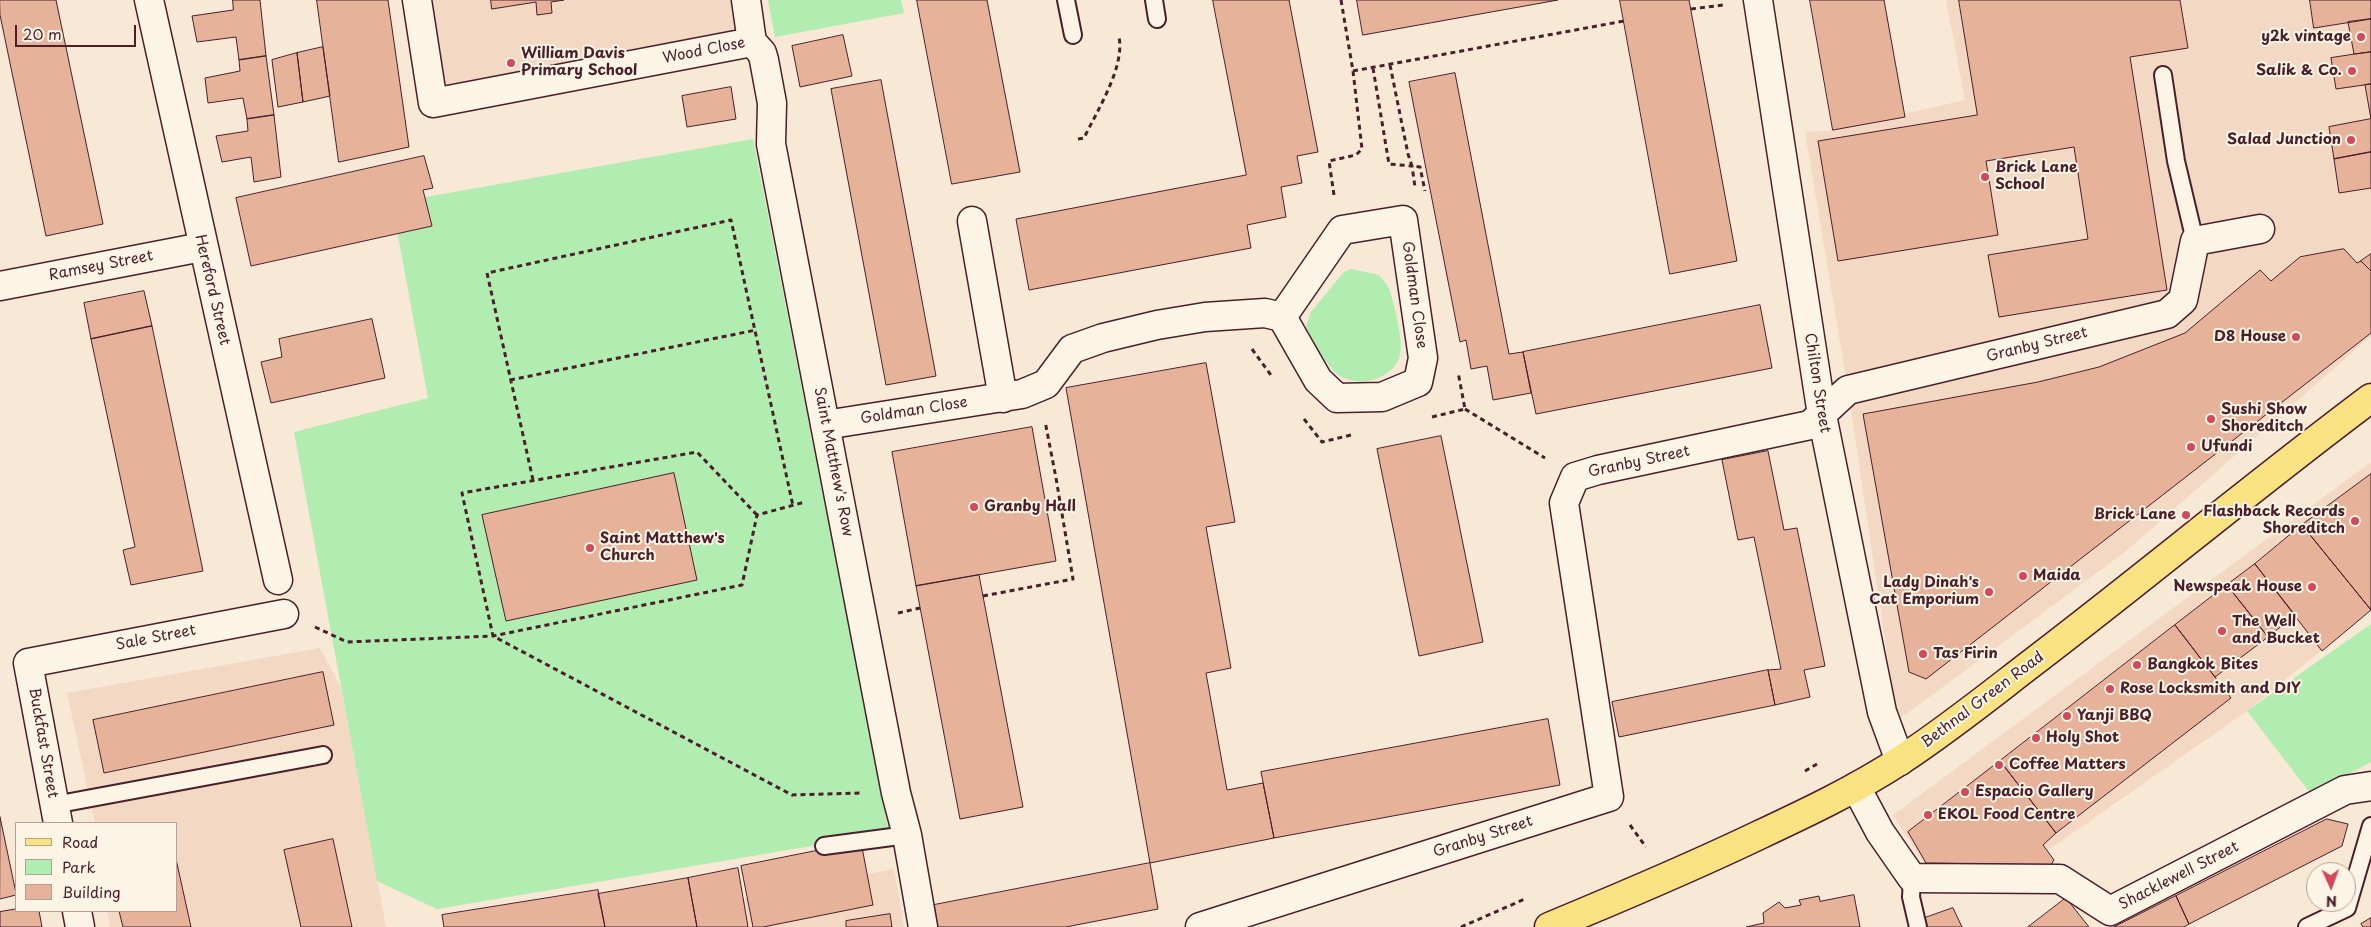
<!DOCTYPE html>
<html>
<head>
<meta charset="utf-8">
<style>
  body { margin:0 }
  #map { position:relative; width:2371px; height:927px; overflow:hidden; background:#f8e8d6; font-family:"Playpen Sans",sans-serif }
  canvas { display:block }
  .legend { position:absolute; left:15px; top:822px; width:162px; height:90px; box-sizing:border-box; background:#fcf5e5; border:1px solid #b59f9b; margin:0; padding:6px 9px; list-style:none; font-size:15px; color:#4a1f2b }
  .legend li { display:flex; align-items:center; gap:10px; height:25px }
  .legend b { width:25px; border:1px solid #b59f9b }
  .north { position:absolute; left:2306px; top:862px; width:50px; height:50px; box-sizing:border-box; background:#fcf5e5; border:1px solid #b59f9b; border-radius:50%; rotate:178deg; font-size:14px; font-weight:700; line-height:20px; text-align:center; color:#4a1f2b }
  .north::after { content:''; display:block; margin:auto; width:18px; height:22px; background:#d1495b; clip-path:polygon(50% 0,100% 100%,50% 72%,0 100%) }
  .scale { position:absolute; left:15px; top:25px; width:121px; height:22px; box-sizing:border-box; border:2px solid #4a1f2b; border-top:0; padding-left:6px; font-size:15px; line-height:18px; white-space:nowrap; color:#4a1f2b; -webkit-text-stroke:4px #fcf5e5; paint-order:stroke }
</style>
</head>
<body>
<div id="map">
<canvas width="2371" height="927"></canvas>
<ul class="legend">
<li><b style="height:6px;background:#f8e281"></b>Road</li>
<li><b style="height:14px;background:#b1ecb1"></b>Park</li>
<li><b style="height:14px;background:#e6b29a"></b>Building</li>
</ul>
<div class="north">N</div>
<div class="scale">20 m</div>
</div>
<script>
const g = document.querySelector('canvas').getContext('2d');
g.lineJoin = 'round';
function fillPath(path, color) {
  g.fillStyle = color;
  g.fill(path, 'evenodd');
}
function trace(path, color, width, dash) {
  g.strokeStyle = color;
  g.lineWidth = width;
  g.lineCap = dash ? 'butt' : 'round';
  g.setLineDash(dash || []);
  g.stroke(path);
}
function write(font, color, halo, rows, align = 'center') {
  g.font = font + ' "Playpen Sans",sans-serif';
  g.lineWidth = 4;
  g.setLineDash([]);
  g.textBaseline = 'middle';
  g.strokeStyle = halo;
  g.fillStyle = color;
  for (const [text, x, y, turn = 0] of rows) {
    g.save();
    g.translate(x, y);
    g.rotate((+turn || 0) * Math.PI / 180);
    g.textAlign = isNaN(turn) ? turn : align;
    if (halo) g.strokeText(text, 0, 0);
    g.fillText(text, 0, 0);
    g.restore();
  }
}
fillPath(new Path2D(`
  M420,0H744L750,31L434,95Z
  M1946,0H2371V336L2125,552L1897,721L1848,390L1805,132L1833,130L1965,100Z
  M2371,462V610L2247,711L2040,856L1926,866L1893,815Z
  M320,648L341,688L386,927H110L107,911H176V823H95L67,693Z
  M894,869L904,927H601Z`), '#f3d8c4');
fillPath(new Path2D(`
  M768,0H901L904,13L775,37Z
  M753,139L889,833L437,909L377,881L294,432L428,398L392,203Z
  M1351,269L1379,275C1383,280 1388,285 1390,291C1394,304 1404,342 1400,355C1393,380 1358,389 1337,374C1329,369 1310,336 1306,326L1311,312L1344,272Z
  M2371,624V762L2311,794L2247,711Z`), '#b1ecb1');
const building = new Path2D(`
  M0,0H56L103,224L46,236L0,15Z
  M233,0H260L266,56L239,60L236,37L197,42L192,16L233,10Z
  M317,0H388L409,147L339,162Z
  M491,0H564L551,2L552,13L537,15L536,2L492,9Z
  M917,0H987L1020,172L952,184Z
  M1213,0H1289L1318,152L1297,156L1302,183L1281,187L1286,217L1247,225L1251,248L1029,290L1016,219L1246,175Z
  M1357,0H1558L1363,35Z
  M1620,0H1689L1737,261L1670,274Z
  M1810,0H1884L1905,117L1833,130Z
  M1959,0H2180L2188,48L2130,57L2167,290L1999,317L1988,255L2088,239L2074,147L1986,161L1998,235L1838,261L1818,141L1977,115Z
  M2310,0H2371V19L2314,28Z
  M2371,19V52L2354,54L2348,22Z
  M843,35L852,76L800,87L792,46Z
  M323,47L330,96L303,102L297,53Z
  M2371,52V84L2336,89L2331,58Z
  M297,53L303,102L278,107L272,60Z
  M266,56L274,115L247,119L243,98L208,103L205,78L240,71L239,60Z
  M1455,73L1509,354L1523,352L1531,393L1493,400L1487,366L1471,369L1466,340L1460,342L1409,82Z
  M881,80L936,376L886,385L831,89Z
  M2371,84V119L2365,85Z
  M731,87L736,119L687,127L682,96Z
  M274,115L281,177L254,182L251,157L222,162L216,136L248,131L247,119Z
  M2371,119V152L2334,159L2329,127Z
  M2371,152V188L2339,193L2334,159Z
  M424,156L433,188L423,190L432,226L251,266L236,198Z
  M2344,249L2357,263L2361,261L2371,271V333L1926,679L1909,672L1863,414L2038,382L2099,367L2185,333L2260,270L2271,281L2300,257Z
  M2371,254V271L2361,261Z
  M144,291L152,326L91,339L84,303Z
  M1760,305L1772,368L1536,414L1523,352Z
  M372,319L385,378L271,403L261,362L282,357L279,339Z
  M152,326L203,571L131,585L123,550L135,547L91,339Z
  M1206,363L1235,522L1206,527L1231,668L1206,673L1227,790L1263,783L1274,838L1150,863L1066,388Z
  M1032,427L1056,561L916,586L892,452Z
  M1441,436L1483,642L1419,656L1377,449Z
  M1768,451L1784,530L1797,528L1825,666L1804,670L1810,697L1775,705L1768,670L1781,669L1754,537L1738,540L1722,460Z
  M674,473L697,580L506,621L482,515Z
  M2371,474V610L2302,525Z
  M2302,525L2371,610L2322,651L2255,564Z
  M2255,564L2295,615L2268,637L2227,585Z
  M979,575L1023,807L960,819L916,586Z
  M2227,585L2268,637L2215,677L2175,625Z
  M2175,625L2231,698L2056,833L2000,761Z
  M1768,670L1775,705L1619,737L1612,702Z
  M323,672L334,725L104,773L93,720Z
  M1548,719L1560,785L1274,838L1261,772Z
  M2000,761L2056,833L2043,845L2054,860L2051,865L1926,863L1908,832Z
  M0,817L16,893V895L0,899Z
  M2327,819L2348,824L2342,846L2189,924L2176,896Z
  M333,839L352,927H301L284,850Z
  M861,842L873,905L763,927H753L741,866Z
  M176,859L191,927H123L119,911H176Z
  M1150,863L1158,909L1066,927H938L934,905Z
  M738,868L748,927H697L688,878Z
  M688,878L697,927H605L598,894Z
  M598,890L605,927H444L442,915Z
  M1854,895L1860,927H1746L1764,923L1763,913L1779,902L1785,908L1801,905L1799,900L1819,896L1820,901Z
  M2176,896L2189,924L2184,927H2114Z
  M2066,898L2089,927H2028Z
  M1953,908L1962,927H1924L1922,919Z
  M16,909L39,911L42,927H0V912Z
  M890,914L892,927H846V921Z
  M2371,918V927H2363L2361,924Z`);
fillPath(building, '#e6b29a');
trace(building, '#4a1f2b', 1);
const service = new Path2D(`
  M1066,0L1073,35
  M1154,0L1157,19
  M2163,75L2176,161L2195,241
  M54,805L323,755
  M824,846L907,835
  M1912,878L1911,897L1918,927
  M2307,927L2347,908L2371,826`);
const minor = new Path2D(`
  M149,0L278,580
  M417,0L433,103L752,42
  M746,0L752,42L762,53L764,60L772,103L771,144L896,793L907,835L923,927
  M1758,0L1822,415L1882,712L1900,761
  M972,221L1003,398
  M0,286L202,247
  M825,425L1022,394L1046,384L1072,349L1103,338L1157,325L1205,317L1265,313L1282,317L1318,380L1337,398L1382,397L1418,382L1423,358L1403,220L1342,230L1282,317
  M1856,787L1880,832L1912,878L2060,879L2110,911L2345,790L2371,786
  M58,823L28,663L284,614
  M77,911L80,927
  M1200,927L1609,797L1564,503L1575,477L1598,470L1810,425L1848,390L2167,314L2183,300L2195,241L2260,229`);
const primary = new Path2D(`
  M1549,927C1619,898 1688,869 1757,836C1806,813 1855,790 1901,760C1947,730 1989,696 2032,663C2146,576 2256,484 2371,398`);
trace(service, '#4a1f2b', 20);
trace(minor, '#4a1f2b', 31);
trace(primary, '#4a1f2b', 31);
trace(new Path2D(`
  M1691,9L1723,5
  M1390,65L1408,154L1412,166L1420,167L1425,191
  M1373,68L1389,164L1412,166L1415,187
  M1353,71L1624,21
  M1078,139L1084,138C1097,111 1125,67 1119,37
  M1334,195L1329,161L1356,155L1362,149L1353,71L1341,0
  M1252,349L1273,378
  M510,380L756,330
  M1465,409L1545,458
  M1432,417L1465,409L1458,372
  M1304,419L1322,442L1351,435
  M533,480L487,273L731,220L793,506
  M757,515L697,452L462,493L493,636L792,795L861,793
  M983,596L1073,579L1056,478L1045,421
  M898,613L920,608
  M315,627L347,642L493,636L742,585L757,515L805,502
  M1805,771L1817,764
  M1630,825L1646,847
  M1461,927L1525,899`), '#4a1f2b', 3, [5, 4]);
trace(service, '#fcf5e5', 16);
trace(minor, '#fcf5e5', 28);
trace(primary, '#f8e281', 28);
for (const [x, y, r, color] of [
  [2361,37,5,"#d1495b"],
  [511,63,5,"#d1495b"],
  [2352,71,5,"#d1495b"],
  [2351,140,5,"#d1495b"],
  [1985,177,5,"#d1495b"],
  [2296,337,5,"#d1495b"],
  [2211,419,5,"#d1495b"],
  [2191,447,5,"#d1495b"],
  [974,507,5,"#d1495b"],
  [2186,515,5,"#d1495b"],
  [2355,521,5,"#d1495b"],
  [590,548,5,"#d1495b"],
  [2023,576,5,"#d1495b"],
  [2312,587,5,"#d1495b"],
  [1989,592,5,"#d1495b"],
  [2222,631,5,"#d1495b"],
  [1923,654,5,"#d1495b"],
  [2137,665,5,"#d1495b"],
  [2110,689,5,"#d1495b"],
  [2067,716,5,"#d1495b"],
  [2036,738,5,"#d1495b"],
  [1999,765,5,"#d1495b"],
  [1965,792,5,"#d1495b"],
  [1928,815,5,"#d1495b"]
]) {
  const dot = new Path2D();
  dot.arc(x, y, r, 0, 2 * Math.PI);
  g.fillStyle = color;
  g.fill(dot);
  trace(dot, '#fcf5e5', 2);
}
write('bold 15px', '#4a1f2b', '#fcf5e5', [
  ["y2k vintage",2351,37,"right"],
  ["William Davis",521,54],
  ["Primary School",521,71],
  ["Salik & Co.",2342,71,"right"],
  ["Salad Junction",2341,140,"right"],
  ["Brick Lane",1995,168],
  ["School",1995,185],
  ["D8 House",2286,337,"right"],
  ["Sushi Show",2221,410],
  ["Shoreditch",2221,427],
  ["Ufundi",2201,447],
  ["Granby Hall",984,507],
  ["Flashback Records",2345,512,"right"],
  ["Shoreditch",2345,529,"right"],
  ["Brick Lane",2176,515,"right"],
  ["Saint Matthew's",600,539],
  ["Church",600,556],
  ["Maida",2033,576],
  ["Lady Dinah's",1979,583,"right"],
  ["Cat Emporium",1979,600,"right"],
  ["Newspeak House",2302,587,"right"],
  ["The Well",2232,622],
  ["and Bucket",2232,639],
  ["Tas Firin",1933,654],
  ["Bangkok Bites",2147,665],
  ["Rose Locksmith and DIY",2120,689],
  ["Yanji BBQ",2077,716],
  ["Holy Shot",2046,738],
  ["Coffee Matters",2009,765],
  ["Espacio Gallery",1975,792],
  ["EKOL Food Centre",1938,815]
], 'left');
write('15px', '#4a1f2b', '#fcf5e5', [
  ["Wood Close",704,51,-11],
  ["Ramsey Street",101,266,-11],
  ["Hereford Street",212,290,77],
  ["Goldman Close",1414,295,82],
  ["Granby Street",2037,345,-14],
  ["Chilton Street",1817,383,81],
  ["Goldman Close",914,411,-9],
  ["Saint Matthew's Row",833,462,79],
  ["Granby Street",1639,462,-12],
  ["Sale Street",156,638,-11],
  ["Bethnal Green Road",1983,700,-37],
  ["Buckfast Street",43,743,80],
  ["Granby Street",1483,837,-18],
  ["Shacklewell Street",2179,876,-27]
]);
</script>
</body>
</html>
